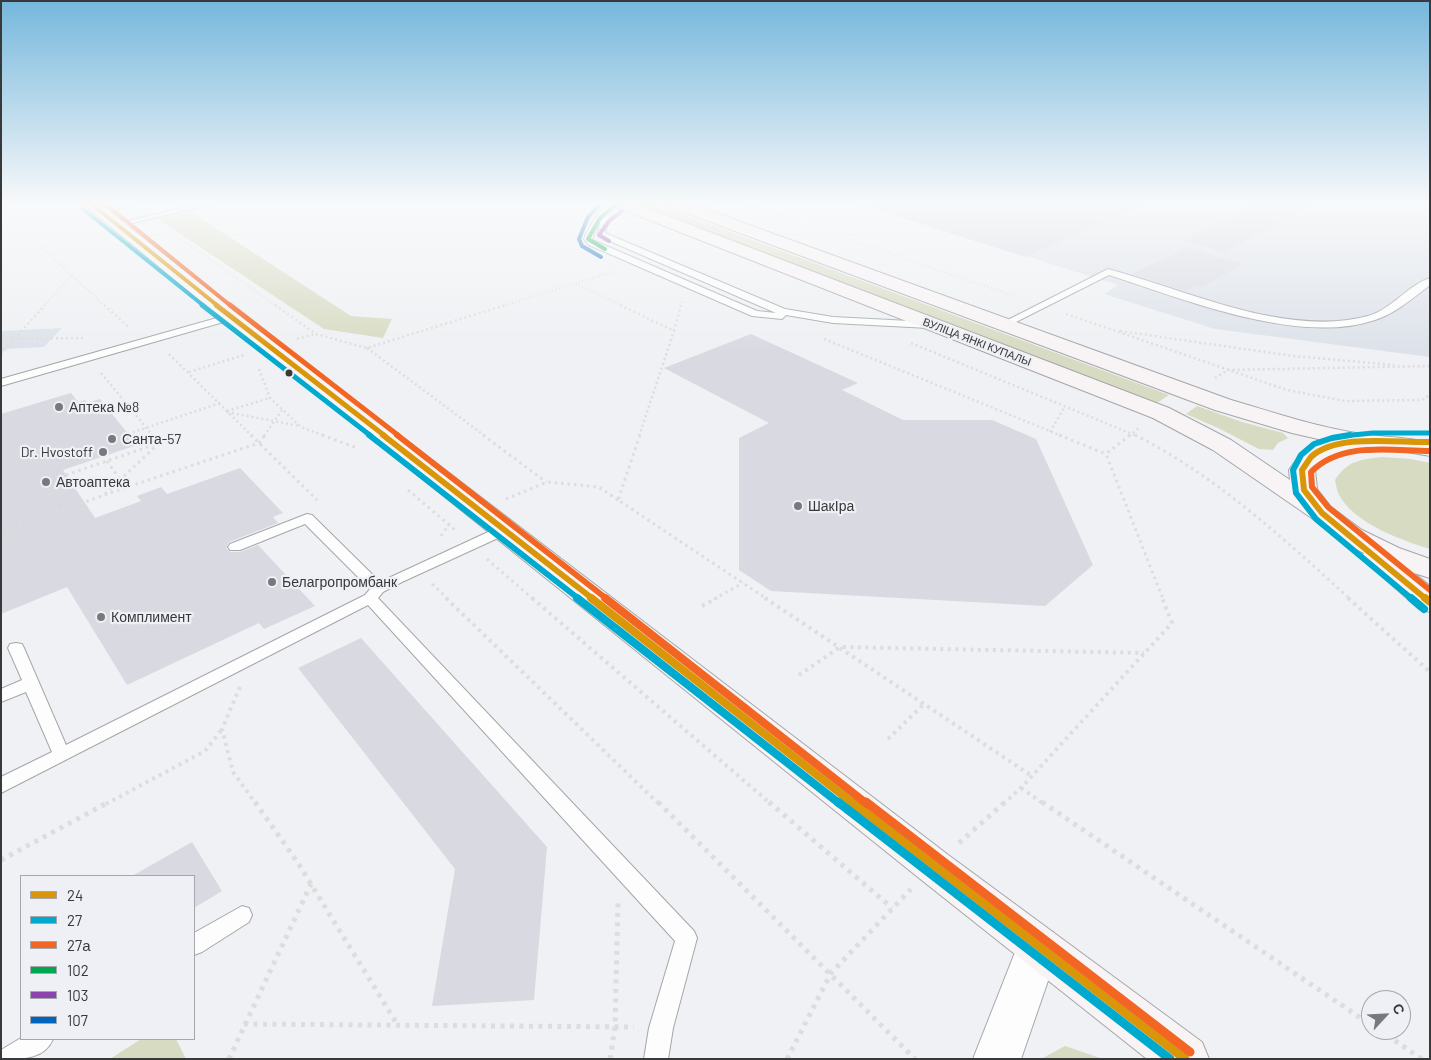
<!DOCTYPE html>
<html>
<head>
<meta charset="utf-8">
<style>
  body { margin:0 }
  #map { position:relative; width:1431px; height:1060px; overflow:hidden; background:#eff1f4; font-family:Barlow,sans-serif }
  canvas { display:block }
  .frame { position:absolute; inset:0; border:2px solid #38393b; pointer-events:none }
  .legend { position:absolute; left:20px; top:875px; width:175px; height:165px; box-sizing:border-box; background:#eef0f5; border:1px solid #a5a7ab; margin:0; padding:6px 9px; list-style:none; font-size:15px; color:#38393b }
  .legend li { display:flex; align-items:center; gap:10px; height:25px }
  .legend b { width:25px; border:1px solid #a5a7ab }
  .north { position:absolute; left:1361px; top:990px; width:50px; height:50px; box-sizing:border-box; background:#eef0f5; border:1px solid #a5a7ab; border-radius:50%; rotate:65deg; font-size:14px; font-weight:700; line-height:20px; text-align:center; color:#38393b }
  .north::after { content:''; display:block; margin:auto; width:18px; height:22px; background:#78797c; clip-path:polygon(50% 0,100% 100%,50% 72%,0 100%) }
</style>
</head>
<body>
<div id="map">
<canvas width="1431" height="1060"></canvas>
<div class="frame"></div>
<ul class="legend">
<li><b style="height:6px;background:#da9609"></b>24</li>
<li><b style="height:6px;background:#00a9ce"></b>27</li>
<li><b style="height:6px;background:#f26522"></b>27а</li>
<li><b style="height:6px;background:#00a651"></b>102</li>
<li><b style="height:6px;background:#8e44ad"></b>103</li>
<li><b style="height:6px;background:#0065bd"></b>107</li>
</ul>
<div class="north">С</div>
</div>
<script>
const g = document.querySelector('canvas').getContext('2d');
g.lineJoin = 'round';
function fillPath(path, color) {
  g.fillStyle = color;
  g.fill(path, 'evenodd');
}
function trace(path, color, width, dash) {
  g.strokeStyle = color;
  g.lineWidth = width;
  g.lineCap = dash ? 'butt' : 'round';
  g.setLineDash(dash || []);
  g.stroke(path);
}
function write(font, color, halo, rows, align = 'center') {
  g.font = font + ' Barlow,sans-serif';
  g.lineWidth = 4.5;
  g.setLineDash([]);
  g.textBaseline = 'middle';
  g.strokeStyle = halo;
  g.fillStyle = color;
  for (const [text, x, y, turn = 0] of rows) {
    g.save();
    g.translate(x, y);
    g.rotate((+turn || 0) * Math.PI / 180);
    g.textAlign = isNaN(turn) ? turn : align;
    if (halo) g.strokeText(text, 0, 0);
    g.fillText(text, 0, 0);
    g.restore();
  }
}
fillPath(new Path2D(`
  M848,202H1430V357L1215,329L1104,294L1118,285L892,214L890,215Z
  M62,328L44,347L6,349L1,353V331Z`), '#dde2ea');
fillPath(new Path2D(`
  M633,202H650L1169,395L1157,403Z
  M189,211L351,316L392,319L383,338L324,329L156,218Z
  M1197,406L1242,422L1283,433L1288,438L1278,443L1273,450L1259,449L1218,428L1186,414Z
  M1382,457L1411,459L1430,463V549C1401,540 1355,524 1339,495C1337,491 1336,485 1335,480C1348,460 1360,460 1382,457Z
  M141,1039H176L186,1059H110Z
  M1065,1046L1103,1059H1041Z`), '#d7dbc2');
fillPath(new Path2D(`
  M872,202H1149L1025,257L871,208Z
  M1259,202H1317L1225,252L1183,241Z
  M1186,248L1242,264L1202,287L1196,286L1186,291L1132,274Z
  M751,334L858,383L842,390L903,420H992L1036,439L1093,565L1045,606L771,591L739,570V438L769,423L664,368Z
  M71,393L78,402L85,400L87,403L100,399L137,445L63,470L95,518L141,501L137,496L161,487L167,494L240,468L283,513L273,517L278,523L229,542L226,548L230,552H240L258,545L315,606L264,629L259,623L127,685L67,587L1,614V414Z
  M361,638L547,847L534,1000L432,1006L455,869L298,668Z
  M192,842L222,891L194,908V876H132Z`), '#d9d9e2');
const lane = new Path2D(`
  M128,202H144L100,213L96,211Z
  M206,202H221L116,227L112,225Z
  M613,202L622,203L612,208L605,233L785,309L833,317L929,322L934,325L929,328L833,323L786,315L782,319L752,316L589,245L584,239C590,225 599,209 613,202ZM600,222L598,236L776,313L757,311L595,241L592,239Z
  M1108,269C1187,290 1286,338 1368,316C1392,309 1408,285 1430,278V285C1413,298 1396,313 1375,320C1299,346 1183,299 1109,275L1006,327H1000L998,325Z
  M231,314L234,315V319L1,386V379Z
  M307,514L312,515L380,582L499,527L504,526L511,530L509,533L402,582L383,592L378,598L694,931L697,938L673,1028L668,1059H644L649,1028L675,941L368,605L1,793V777L52,752L26,692L1,702V689L22,680L8,648L10,644L16,643L22,644L24,648L66,745L365,595L370,589L305,524L240,550H230L228,547L230,544Z
  M242,906L249,908L252,915L249,922L202,952L194,955V933Z
  M21,1038V1039H53C44,1060 21,1059 1,1059V1050Z`);
const street = new Path2D(`
  M1038,926L1053,932L1060,946L1021,1059H973L1023,932Z`);
const secondary = new Path2D(`
  M81,202H98L276,344L329,381L947,854L1202,1042L1209,1059H1147L919,878L313,391L262,352Z
  M609,202H631L1169,408L1231,440L1290,480L1289,470C1300,454 1308,446 1327,441L1292,433L1215,410L665,205L663,202H686L1231,400C1276,413 1322,429 1369,435C1389,437 1409,438 1430,442V456C1398,450 1336,438 1315,470L1317,489L1331,507L1362,530L1399,548L1430,559V578L1414,573L1430,586V612L1419,609L1366,562L1362,556L1364,553L1342,542L1313,519L1213,450L1153,418L611,205Z`);
trace(lane, '#a4a6a8', 2);
trace(street, '#a4a6a8', 2);
trace(secondary, '#a4a6a8', 2);
trace(new Path2D(`
  M561,202L583,211
  M739,202L1017,297
  M1,210L105,306
  M168,230L277,306
  M576,284L623,306
  M44,306L71,276
  M502,306L613,272
  M681,306L682,301`), '#dcdddd', 2, [1, 2.5]);
trace(new Path2D(`
  M104,305L130,328
  M275,305L316,334L367,348L506,305
  M620,305L674,331L681,305
  M1066,314L1287,390L1345,401L1422,400L1430,395
  M1120,331L1293,356L1394,365
  M1,339L83,338
  M297,339L315,334
  M824,339L1062,436
  M911,343L1137,436
  M367,348L485,436
  M1,354L45,305
  M169,354L252,436
  M259,369L270,398L301,427L325,436
  M189,372L244,355
  M101,373L153,436
  M1215,378L1228,370L1430,366
  M227,411L270,398
  M227,412L299,426
  M1050,432L1065,406
  M128,434L220,403
  M264,436L282,410
  M639,436L674,331
  M1129,436L1139,428`), '#dcdddd', 2.5, [2, 3]);
trace(new Path2D(`
  M251,435L317,500
  M322,435L357,448
  M483,435L546,482
  M640,435L618,500L767,599
  M1059,435L1106,454
  M1130,435L1106,454L1163,599
  M1135,435C1215,475 1284,539 1350,599
  M107,461L120,479
  M66,475L159,443L152,435
  M408,490L455,530
  M105,494L157,445
  M506,499L547,482L599,487L618,500
  M1,533L104,495L259,443L265,435
  M441,536L450,523
  M487,559L533,599
  M432,584L448,599
  M714,599L743,583`), '#dcdddd', 3, [2.5, 4]);
trace(new Path2D(`
  M446,598L659,804
  M532,598L771,804
  M765,598L1032,776
  M1348,598L1430,672
  M702,606L717,598
  M799,675L840,647L1144,653
  M240,687L222,729L233,772L256,804
  M888,739L924,704
  M1021,788L1044,804
  M106,804L205,751L222,729
  M1003,804L1021,788L1172,623L1162,598`), '#dcdddd', 4, [3, 4.5]);
trace(new Path2D(`
  M255,802L298,863L397,1024
  M658,802L915,1059
  M769,802L892,908
  M1042,802L1371,1025
  M959,843L1005,802
  M1,860L109,802
  M244,1024L634,1027
  M1379,1030L1422,1059
  M229,1059L311,884
  M610,1059L615,1027L618,901
  M787,1059L831,973L911,889`), '#dcdddd', 5, [4, 5.5]);
fillPath(lane, '#fdfdfd');
fillPath(street, '#fdfdfd');
fillPath(secondary, '#f8f4f6');
trace(new Path2D(`
  M89,202L218,306`), '#da9609', 4);
trace(new Path2D(`
  M216,305L385,436`), '#da9609', 5);
trace(new Path2D(`
  M383,435L593,599
  M1426,599L1322,513L1304,490L1302,470C1305,466 1308,461 1311,457C1337,433 1397,443 1430,442`), '#da9609', 6);
trace(new Path2D(`
  M591,598L854,804
  M1425,598L1430,602`), '#da9609', 8);
trace(new Path2D(`
  M852,802L1185,1059`), '#da9609', 9);
trace(new Path2D(`
  M83,209L204,306`), '#00a9ce', 4);
trace(new Path2D(`
  M202,305L371,436
  M1343,436L1373,433H1429`), '#00a9ce', 5);
trace(new Path2D(`
  M369,435L579,599
  M1350,435L1332,438L1314,444L1301,455L1293,470L1296,493L1316,519L1412,599`), '#00a9ce', 6);
trace(new Path2D(`
  M577,598L840,804
  M1411,598L1424,609`), '#00a9ce', 8);
trace(new Path2D(`
  M838,802L1170,1059`), '#00a9ce', 9);
trace(new Path2D(`
  M103,202L231,306`), '#f26522', 4);
trace(new Path2D(`
  M230,305L399,436`), '#f26522', 5);
trace(new Path2D(`
  M397,435L607,599
  M1430,451C1390,451 1342,441 1311,472L1312,487L1328,507L1430,590`), '#f26522', 6);
trace(new Path2D(`
  M605,598L867,804`), '#f26522', 8);
trace(new Path2D(`
  M866,802L1190,1052`), '#f26522', 9);
trace(new Path2D(`
  M605,249L588,239L600,218L618,203`), '#00a651', 4);
trace(new Path2D(`
  M609,241L599,235L609,221L622,211`), '#8e44ad', 4);
trace(new Path2D(`
  M601,257L582,246L579,239L588,217L602,202`), '#0065bd', 4);
const sky = g.createLinearGradient(0, 0, 0, 351);
sky.addColorStop(0, '#75b7dc');
sky.addColorStop(0.58, '#f8f9fa');
sky.addColorStop(1, '#f8f9fa00');
g.fillStyle = sky;
g.fillRect(0, 0, 1431, 351);
for (const [x, y, r, color] of [
  [289,373,4.5,"#38393b"],
  [59,407,5,"#78797c"],
  [112,439,5,"#78797c"],
  [103,452,5,"#78797c"],
  [46,482,5,"#78797c"],
  [798,506,5,"#78797c"],
  [272,582,5,"#78797c"],
  [101,617,5,"#78797c"]
]) {
  const dot = new Path2D();
  dot.arc(x, y, r, 0, 2 * Math.PI);
  g.fillStyle = color;
  g.fill(dot);
  trace(dot, '#eef0f5', 2);
}
write('11px', '#38393b', '#eef0f5', [
  ["ВУЛІЦА ЯНКІ КУПАЛЫ",977,342,21]
]);
write('14px', '#38393b', '#eef0f5', [
  ["Аптека №8",69,407],
  ["Санта-57",122,439],
  ["Dr. Hvostoff",93,452,"right"],
  ["Автоаптека",56,482],
  ["ШакІра",808,506],
  ["Белагропромбанк",282,582],
  ["Комплимент",111,617]
], 'left');
</script>
</body>
</html>
